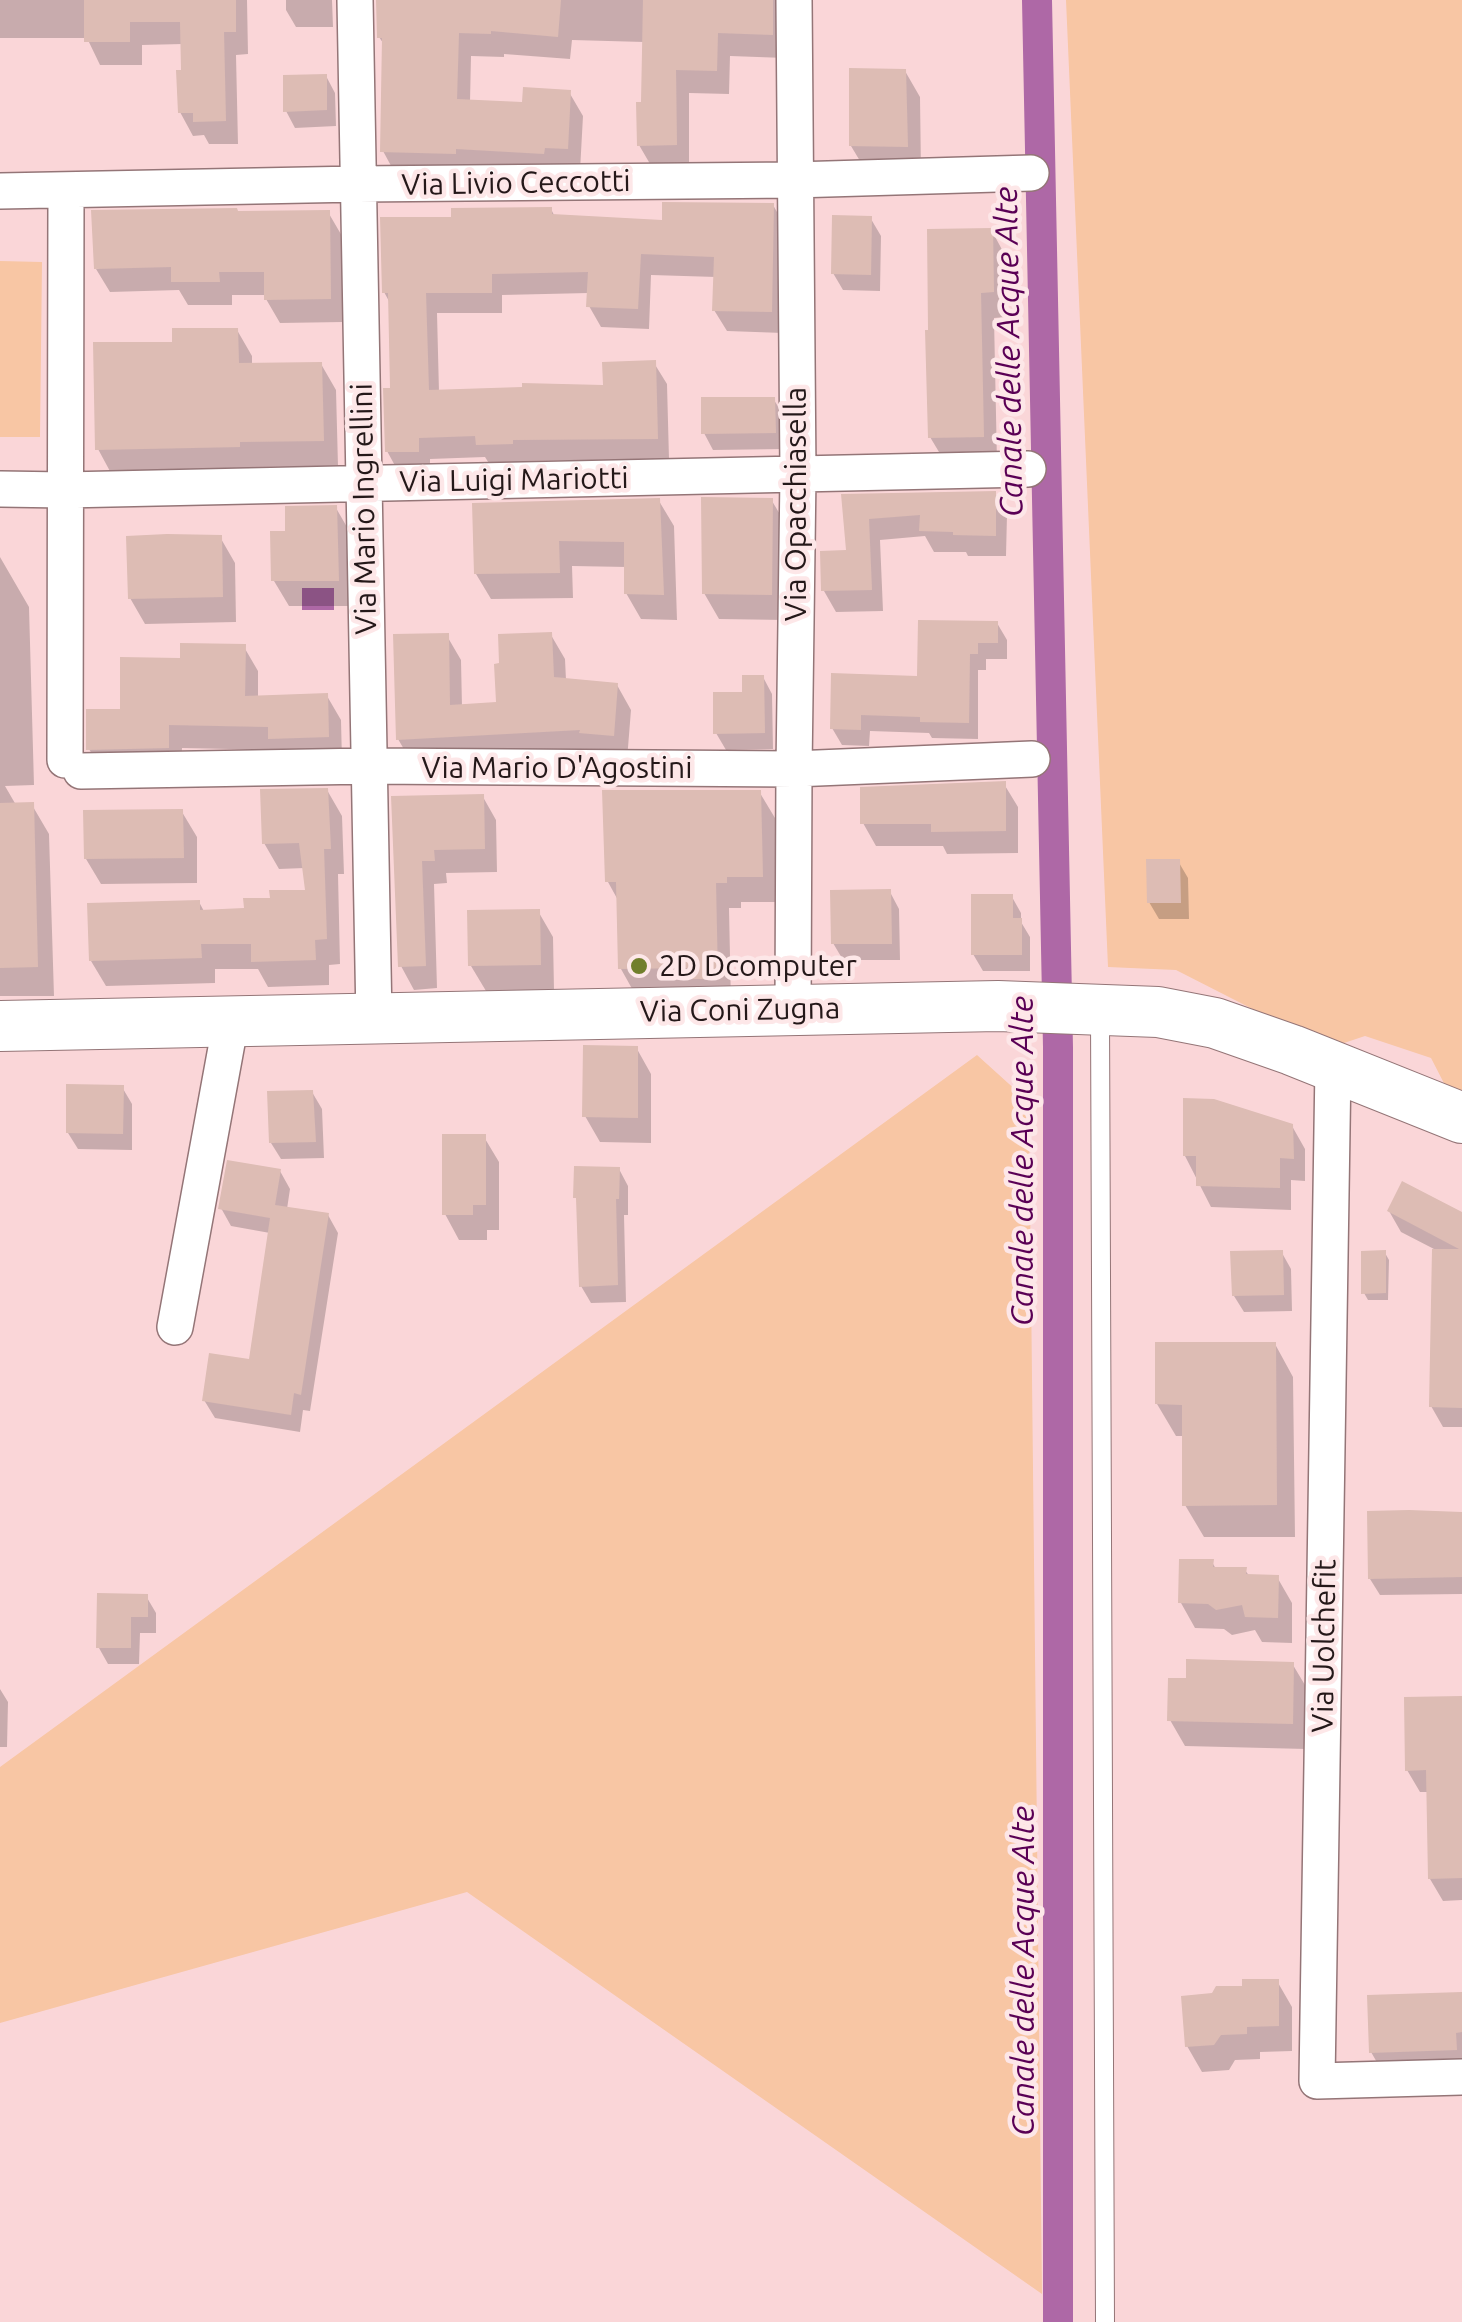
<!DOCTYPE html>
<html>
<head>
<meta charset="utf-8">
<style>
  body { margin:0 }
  canvas { display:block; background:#fad6d8 }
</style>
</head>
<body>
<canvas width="1462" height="2322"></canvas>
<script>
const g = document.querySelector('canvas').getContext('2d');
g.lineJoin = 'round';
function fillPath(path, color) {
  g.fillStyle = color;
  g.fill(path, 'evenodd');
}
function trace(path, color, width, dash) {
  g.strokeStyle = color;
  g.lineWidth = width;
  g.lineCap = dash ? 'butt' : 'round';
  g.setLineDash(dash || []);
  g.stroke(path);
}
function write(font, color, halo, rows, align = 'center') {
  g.font = font + ' Ubuntu,sans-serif';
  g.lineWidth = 9;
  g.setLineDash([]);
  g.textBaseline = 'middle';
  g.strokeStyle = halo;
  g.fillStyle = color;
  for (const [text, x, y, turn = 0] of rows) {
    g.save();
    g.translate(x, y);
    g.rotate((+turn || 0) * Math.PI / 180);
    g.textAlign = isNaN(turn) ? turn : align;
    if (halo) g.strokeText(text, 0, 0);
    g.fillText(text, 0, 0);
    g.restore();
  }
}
fillPath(new Path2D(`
  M1066,0H1462V1096L1448,1091L1431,1058L1365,1036L1329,1048L1176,970L1108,967Z
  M0,261L42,262L40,437H0Z
  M977,1055L1029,1102L1042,2294L467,1892L0,2023V1767Z`), '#f8c6a4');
fillPath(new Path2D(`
  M302,588H334V610H302Z`), '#ae68a6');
fillPath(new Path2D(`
  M0,0H247L248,54L236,55L238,144H209L204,135L193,136L180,112L183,44L142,45V65H100L87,38H0Z
  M286,0H332L333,27H296L286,10Z
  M379,0H781L785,58L730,56L729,94L689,93V168L653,169L639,145L643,104L644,42L572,40L570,59L504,54V57L471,56L470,102L525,105L569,92L583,116L580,171L396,175L383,151L385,46L379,37Z
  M905,71L920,97L921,172L866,171L851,146Z
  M326,76L335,93L336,126L295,128L286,111Z
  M773,205L785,226L783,333L727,331L714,310L716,277L651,275L649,329L601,327L589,306V293L502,295V313H437L439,392L606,388L654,363L667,384L669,459L524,461V464L490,465L485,457L430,459V472L399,473L387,451L393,390L390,303L384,292L453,219L551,209L555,217L664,223Z
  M328,212L342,236L344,322L280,323L266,299V295H232V305H188L179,290L110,292L96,269Z
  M871,219L881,236L880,291L843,290L833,273Z
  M992,231L1006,257L1007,317L994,318L997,462H945L930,437Z
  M237,330L252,356V365L321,364L336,390L338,466L253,467V472L112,475L98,449L175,344Z
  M774,400L784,416V449L713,450L704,433Z
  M995,493L1007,515L1006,556H968L966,552H934L925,536L880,540L883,611L836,612L824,591L848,553L843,497Z
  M659,501L674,526L677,620L641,619L626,593L627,567L572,566L573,598L491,599L476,574Z
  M772,501L787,526L785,620L719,619L704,593Z
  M336,508L351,534L352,606H289L274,581L288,533Z
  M220,537L235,563L236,622L145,624L130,598Z
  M0,557L29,607L34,785L5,786L16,805H32L49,834L54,996H0Z
  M997,623L1007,640V659H986V670H978V739L932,738L929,733L870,731L869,746L842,745L832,728L919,679Z
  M551,635L565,659L566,680L617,685L631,710L627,760L412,763L398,739L447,636L461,660L462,707L498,704Z
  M244,647L258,671V698L327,696L341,720L342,761L277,750L182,748L181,772L103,773L89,749L122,712L182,660Z
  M763,677L772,694L773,749L726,750L716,733L745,694Z
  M1004,784L1018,807V853L947,854L943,846H876L863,823Z
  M327,790L342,816L344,874H338L340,964L329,965V985L268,987L258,969H215V983L106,986L91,961L199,902L205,913L246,911L272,900L308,892L305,868L279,869L264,843Z
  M760,793L775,818L776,902H741V908H729L731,1004L635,994L621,969L619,902L608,882Z
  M483,797L496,820L497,872L446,873L447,883L434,884L437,988L414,990L401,966L394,798Z
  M182,812L197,837V883L101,884L86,859Z
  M1178,861L1188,878L1189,919H1159L1149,902Z
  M890,892L899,909L900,960H843L833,943Z
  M1012,897L1021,913V922L1030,937V971H983L973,954Z
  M538,911L553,937L554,990L486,991L471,966Z
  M637,1049L651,1074V1143L600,1142L585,1116Z
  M122,1087L132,1104V1150L78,1149L68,1133Z
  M312,1092L322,1109L324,1158L281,1159L271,1143Z
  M1292,1126L1305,1149V1181L1291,1180V1210L1211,1207L1185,1156Z
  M484,1137L499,1162V1230H487V1240H459L445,1214Z
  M619,1169L628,1186V1215H624L626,1302L591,1303L581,1286Z
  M280,1171L290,1189L287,1209L328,1215L338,1233L310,1411L303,1410L300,1432L215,1418L204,1400L251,1362L270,1233L231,1226L221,1208Z
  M1389,1211L1462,1215V1427H1443L1431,1406L1434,1249L1401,1232Z
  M1282,1253L1291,1269L1292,1311L1244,1312L1234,1296Z
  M1385,1253L1389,1260L1388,1300H1368L1364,1293Z
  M1275,1344L1293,1377L1295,1537H1204L1185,1505V1436H1176L1157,1404Z
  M1462,1514V1594L1380,1595L1370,1579Z
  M1212,1562L1216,1569L1245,1570L1250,1577H1277L1292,1603V1643L1262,1642L1255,1630L1232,1635L1224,1629L1195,1628L1181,1603Z
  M146,1596L156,1613V1633H140L139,1664H108L99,1648Z
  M1293,1665L1308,1690L1306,1749L1185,1746L1170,1720Z
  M0,1689L8,1702L7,1747H0Z
  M1462,1699V1900L1443,1901L1430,1879L1429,1792H1420L1407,1770Z
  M1277,1981L1292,2007V2051L1260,2052V2059L1235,2060L1229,2070L1202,2072L1187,2046L1244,1989Z
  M1462,2009V2076L1386,2078L1371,2052Z`), '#0003');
trace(new Path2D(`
  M1037,0L1058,1047V2322`), '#ae68a6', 30);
fillPath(new Path2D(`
  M84,0H236V32H224L226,121L193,122V113H178L176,70H181L180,22H130V42H84Z
  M376,0H561L558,37L491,31V34L459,33L457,99L522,102L523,87L571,90L568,149L545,148L544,154L456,149V154L380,152L382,38H377Z
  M643,0H773V35L718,33L717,71L676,70L677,145L637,146L636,102H641Z
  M849,68L906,69L908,147L849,146Z
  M327,74V110L283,112V75Z
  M662,202L774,203L772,312L712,311L714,257L641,254L638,309L586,307L588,272L492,274V293H426L429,390L522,387V383L603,385L602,362L656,360L658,439L513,440V444L476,445L475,436L419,438V452H385L383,388H390L388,293H382L380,217H451V208L552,207V214L662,220Z
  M237,208L238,211L330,210L331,299L264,300V272H219L220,282H171V267L94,269L91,210Z
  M832,215L872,216L871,275L831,274Z
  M993,228L994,292L981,293L984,437L928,438L925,330H928L927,229Z
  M172,328H238L239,363L322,362L324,441L240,442V447L95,450L93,342H172Z
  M701,397H775L776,433L701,434Z
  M996,491V536L953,535V532L919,531L920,515L869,519L872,590L821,591L820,551L846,550L841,494Z
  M701,497L773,498L772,595L702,594Z
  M660,498L664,595L624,594V542L559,541L560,573L474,574L472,503Z
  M337,505L339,581H271L270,531H285V506Z
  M167,534L222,535L223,597L128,599L126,536Z
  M918,620L998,621V643H978V654H970L969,723L920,722V717L861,715V730L830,729L831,673L917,676Z
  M552,632L554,677L618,683L614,736L579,733L580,730L396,740L393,634L449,633L450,705L496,702L494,664L499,663L498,634Z
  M180,643L246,644L245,696L328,693L329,737L268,739V727L169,725V748L86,750V709H120V657L180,658Z
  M742,675H764L765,733L713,734V692H742Z
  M1006,781V831L931,832V824H860V787Z
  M328,788L331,849H324L327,939L315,940L316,960L251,962V944H201L202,958L89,961L87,903L200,900V910L244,908L243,898H270L269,890H305L299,843L262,844L260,789Z
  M602,790H761L763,877H727V883H716L718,979H688V968L618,969L616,882H605Z
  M484,794L485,849L434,850L435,861H422L426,966L398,967L391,796Z
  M34,802L38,967L0,968V803Z
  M183,809L184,858L84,859L83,810Z
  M1146,859H1180L1181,903H1147Z
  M891,889L892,944H831L830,890Z
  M971,894H1013V918H1022V955H971Z
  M540,909L541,965L468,966L467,910Z
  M583,1045L638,1046V1118L582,1117Z
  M66,1084L124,1085L123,1134L66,1133Z
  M313,1090L316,1142L269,1143L267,1091Z
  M1183,1098L1214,1099L1293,1124L1294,1159L1280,1158V1188L1196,1186V1156H1183Z
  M442,1134H486V1205H473V1215H442Z
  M227,1160L281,1169L275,1205L329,1213L301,1395L294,1393L291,1415L202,1401L209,1353L249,1359L270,1218L218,1209Z
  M574,1166L620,1167L619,1199H616L618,1285L579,1287L576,1198H573Z
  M1402,1181L1462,1212V1408L1429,1407L1432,1249H1459L1387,1211Z
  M1283,1250L1284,1295L1232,1296L1230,1251Z
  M1386,1250V1293L1361,1294V1251Z
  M1155,1342H1276L1277,1505L1182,1506V1405L1155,1404Z
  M1409,1510L1462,1512V1577L1368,1579L1367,1511Z
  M1179,1559H1214L1213,1567H1247L1246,1574L1279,1575L1278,1618L1245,1617L1242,1605L1216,1610L1208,1604L1178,1603Z
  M97,1593L148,1594V1617H131V1648H96Z
  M1186,1659L1294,1662L1293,1724L1167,1721L1168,1678H1186Z
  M1462,1696V1878L1428,1879L1426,1770L1405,1771L1404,1697Z
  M1242,1979H1279V2026L1247,2027V2034L1221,2035L1214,2045L1185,2047L1181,1996L1212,1993L1216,1986H1242Z
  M1462,1992V2032L1456,2033L1457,2050L1369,2053L1367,1995Z`), '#ddbcb4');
const lane = new Path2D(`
  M1100,1014L1105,2322`);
const street = new Path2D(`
  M355,0L374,1019
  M0,191L358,184L794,180L1031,173
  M0,489L65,490L1028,469
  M65,760L66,191
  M81,771L369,766L794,769L1032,759
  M793,1009L794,769L798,474L794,0
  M1333,1066L1317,2081L1462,2077
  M175,1327L231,1021`);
const secondary = new Path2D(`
  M0,1026L998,1006L1158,1012L1215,1023L1292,1050L1462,1118`);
trace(lane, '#947577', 20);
trace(street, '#947577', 38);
trace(secondary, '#947577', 52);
trace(lane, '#fff', 18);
trace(street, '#fff', 35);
trace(secondary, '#fff', 50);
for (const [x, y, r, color] of [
  [639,966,10,"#717f2c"]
]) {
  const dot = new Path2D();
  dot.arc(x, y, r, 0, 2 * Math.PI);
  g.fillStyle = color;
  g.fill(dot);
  trace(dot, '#fde7e8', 4);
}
write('30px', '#241819', '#fde7e8', [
  ["Via Livio Ceccotti",516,183,-1],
  ["Via Luigi Mariotti",514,480,-1],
  ["Via Opacchiasella",796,504,-90],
  ["Via Mario Ingrellini",364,509,-91],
  ["Via Mario D'Agostini",557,768],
  ["Via Coni Zugna",740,1010,-1],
  ["Via Uolchefit",1324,1646,-89]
]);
write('30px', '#241819', '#fde7e8', [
  ["2D Dcomputer",659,966]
], 'left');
write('italic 32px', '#5a0055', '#fde7e8', [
  ["Canale delle Acque Alte",1009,352,-91],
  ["Canale delle Acque Alte",1022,1161,-90],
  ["Canale delle Acque Alte",1023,1971,-90]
]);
</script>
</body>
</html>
